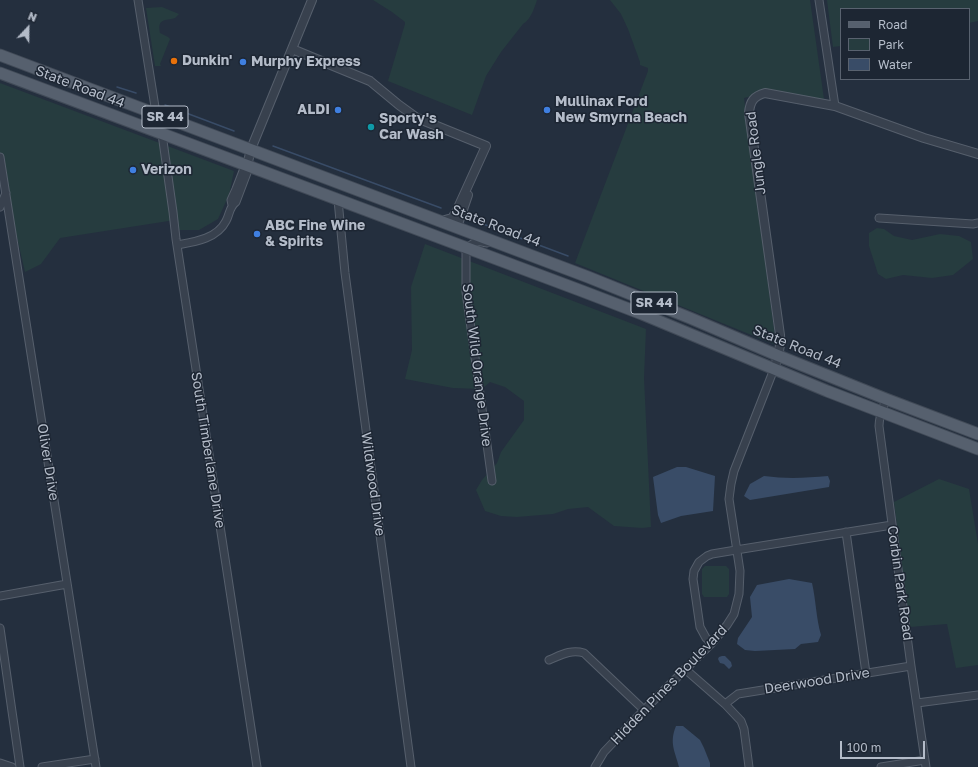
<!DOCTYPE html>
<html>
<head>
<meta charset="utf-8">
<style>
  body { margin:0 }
  #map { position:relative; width:978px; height:767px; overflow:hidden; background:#242f3e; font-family:"Golos Text",sans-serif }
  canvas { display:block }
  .legend { position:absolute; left:840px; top:8px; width:130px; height:72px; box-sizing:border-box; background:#1d2633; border:1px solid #59626f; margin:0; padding:5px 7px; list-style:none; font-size:12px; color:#b4bcc9 }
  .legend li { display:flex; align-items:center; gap:8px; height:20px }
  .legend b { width:20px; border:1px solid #59626f }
  .north { position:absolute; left:8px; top:8px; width:40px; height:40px; -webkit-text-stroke:3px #1d2633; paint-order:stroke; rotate:22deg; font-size:11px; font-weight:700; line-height:16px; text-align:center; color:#b4bcc9 }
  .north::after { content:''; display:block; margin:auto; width:14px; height:18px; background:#b4bcc9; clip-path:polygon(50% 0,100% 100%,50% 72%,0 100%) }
  .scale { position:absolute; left:840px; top:741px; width:85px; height:18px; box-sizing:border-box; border:2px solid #b4bcc9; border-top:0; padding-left:5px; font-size:12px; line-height:14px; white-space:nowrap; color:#b4bcc9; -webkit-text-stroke:3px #1d2633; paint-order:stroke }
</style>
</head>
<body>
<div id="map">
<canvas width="978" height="767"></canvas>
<ul class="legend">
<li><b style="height:5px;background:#56606e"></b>Road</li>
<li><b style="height:11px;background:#263c3f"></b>Park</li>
<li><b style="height:11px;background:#394c67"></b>Water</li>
</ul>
<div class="north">N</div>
<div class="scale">100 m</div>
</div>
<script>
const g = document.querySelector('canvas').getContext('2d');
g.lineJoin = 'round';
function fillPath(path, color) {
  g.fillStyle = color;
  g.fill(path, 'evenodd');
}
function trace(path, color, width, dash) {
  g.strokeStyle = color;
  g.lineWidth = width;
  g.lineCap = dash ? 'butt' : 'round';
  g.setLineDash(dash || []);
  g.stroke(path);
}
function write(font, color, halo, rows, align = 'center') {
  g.font = font + ' "Golos Text",sans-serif';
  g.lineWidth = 3;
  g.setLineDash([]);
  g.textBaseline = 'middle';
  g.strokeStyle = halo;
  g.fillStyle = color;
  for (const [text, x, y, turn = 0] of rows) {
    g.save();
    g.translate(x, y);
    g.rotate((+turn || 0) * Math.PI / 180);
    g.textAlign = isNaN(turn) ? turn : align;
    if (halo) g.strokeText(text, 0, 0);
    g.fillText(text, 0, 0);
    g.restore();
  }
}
fillPath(new Path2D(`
  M373,0H537C534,9 531,19 523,24L501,52L486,76L472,115L388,81L405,24V22L392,12Z
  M610,0H810L824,99L822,100L752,96L744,98L776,345L575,263L648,71V68L640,65V62L628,29L621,14Z
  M827,0H978V21L969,23V9H841V46L833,47Z
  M162,7L179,14L175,18C165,21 157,18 160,33L168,37L170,39L160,64L161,66H155L146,8Z
  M0,83L234,171L229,195L218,219L199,230H177L175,220L60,238L41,264L25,272L0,164Z
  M877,228L884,229L894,236L912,240L940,234L959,236L971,242L973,259L953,275L932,278L903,275L886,279L878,274L869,246V233Z
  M425,244L646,329L644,378L651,527L642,528L614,526L588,507L568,509L553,514L517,517L501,516L485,511L476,490L482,480L497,463L501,452L524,420V401L505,387L490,382L482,389L453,388L405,379L412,350L411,287Z
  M939,479L969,489L978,544V665L956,668L947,624L910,627L894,502Z
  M705,566H726L729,569V594L727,597H704L702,594V569Z`), '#263c3f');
fillPath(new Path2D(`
  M677,467H686L715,476L713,511L681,516L661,523L658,515L653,477Z
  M764,476C786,479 806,478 828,476L830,481L829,487L750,500L744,496L750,484Z
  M789,579L812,583C816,600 816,618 821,635L818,642L801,644L795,649L755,651L745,650L737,644L738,638L752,617L750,597L757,585Z
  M722,656H725L731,662L732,666L729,669L724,664L720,663L718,659L719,657Z
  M676,726H683L700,740L704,748L710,763V767H679C675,751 669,743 676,726Z`), '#394c67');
trace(new Path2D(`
  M117,87L136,93
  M165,105L234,131
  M273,146L441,208
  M483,224L568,256`), '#394c67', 1.5);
const minor = new Path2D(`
  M138,0L156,113
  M819,0L835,106
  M162,134L173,212L176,239L257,767
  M0,157L96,767
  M338,200L345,273L411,767
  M232,205L231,200L236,189L243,171L247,166
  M0,207L6,193
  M879,218L973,224L978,223
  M487,243L477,241L466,248V292L492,481
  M177,245C194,242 217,239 226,221C230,214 229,207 236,202L247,173V166
  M886,399C883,408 879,416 879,426L911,666L926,767
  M846,532L866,673
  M0,596L67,584
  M0,628L20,767
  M712,643L706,638L700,627L693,579L694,571L699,562L707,556L712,554L736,550L892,525
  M549,660C561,655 571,649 584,653L644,710
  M685,669L725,704L741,721L744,729L749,767
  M917,703L978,695
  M725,704L738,694L911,666
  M0,763L12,767
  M42,767L95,759
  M595,767L604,752L644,710L712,643L727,625L734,614L739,594L740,571L729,499L731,484L734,471L774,369
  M881,767L925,760`);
const tertiary = new Path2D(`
  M292,49L370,81L399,105L417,118L486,146L456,212L452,218L441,221
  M247,166L251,149L312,0
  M457,227L468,195
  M774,369C778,357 781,347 780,335L749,113C750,101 754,96 765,93L835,106L924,138L978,154`);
const primary = new Path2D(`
  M0,55L588,277L690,318L779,356L886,399L978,434
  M0,73L582,291L642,314L827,391L978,449`);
trace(minor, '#565f6c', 9);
trace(tertiary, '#565f6c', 10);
trace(primary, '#414a57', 13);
trace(minor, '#38414e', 7);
trace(tertiary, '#38414e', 8);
trace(primary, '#56606e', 11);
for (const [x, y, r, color] of [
  [174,61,4,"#e8710a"],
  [243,62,4,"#3f7fe0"],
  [338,110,4,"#3f7fe0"],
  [547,110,4,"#3f7fe0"],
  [371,127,4,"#0f9aa8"],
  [133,170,4,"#3f7fe0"],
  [257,234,4,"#3f7fe0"]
]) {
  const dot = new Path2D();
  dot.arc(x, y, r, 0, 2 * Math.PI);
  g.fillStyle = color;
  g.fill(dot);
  trace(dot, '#1d2633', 1.5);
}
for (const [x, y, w] of [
  [165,117,46],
  [654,303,46]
]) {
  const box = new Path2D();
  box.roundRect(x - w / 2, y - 11, w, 22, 3);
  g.fillStyle = '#1d2633';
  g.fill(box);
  trace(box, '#b4bcc9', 1);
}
write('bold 13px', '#b4bcc9', null, [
  ["SR 44",165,117],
  ["SR 44",654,303]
]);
write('bold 14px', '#b4bcc9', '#1d2633', [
  ["Dunkin'",182,61],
  ["Murphy Express",251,62],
  ["Mullinax Ford",555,102],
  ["New Smyrna Beach",555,118],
  ["ALDI",330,110,"right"],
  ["Sporty's",379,119],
  ["Car Wash",379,135],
  ["Verizon",141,170],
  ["ABC Fine Wine",265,226],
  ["& Spirits",265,242]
], 'left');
write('14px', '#b4bcc9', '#1d2633', [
  ["State Road 44",80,87,21],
  ["Jungle Road",756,153,-97],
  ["State Road 44",496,226,21],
  ["State Road 44",797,347,22],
  ["South Wild Orange Drive",477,365,83],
  ["South Timberlane Drive",208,450,81],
  ["Oliver Drive",48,462,81],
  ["Wildwood Drive",373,484,82],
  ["Corbin Park Road",900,583,82],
  ["Deerwood Drive",817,681,-9],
  ["Hidden Pines Boulevard",669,685,-46]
]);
</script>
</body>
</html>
